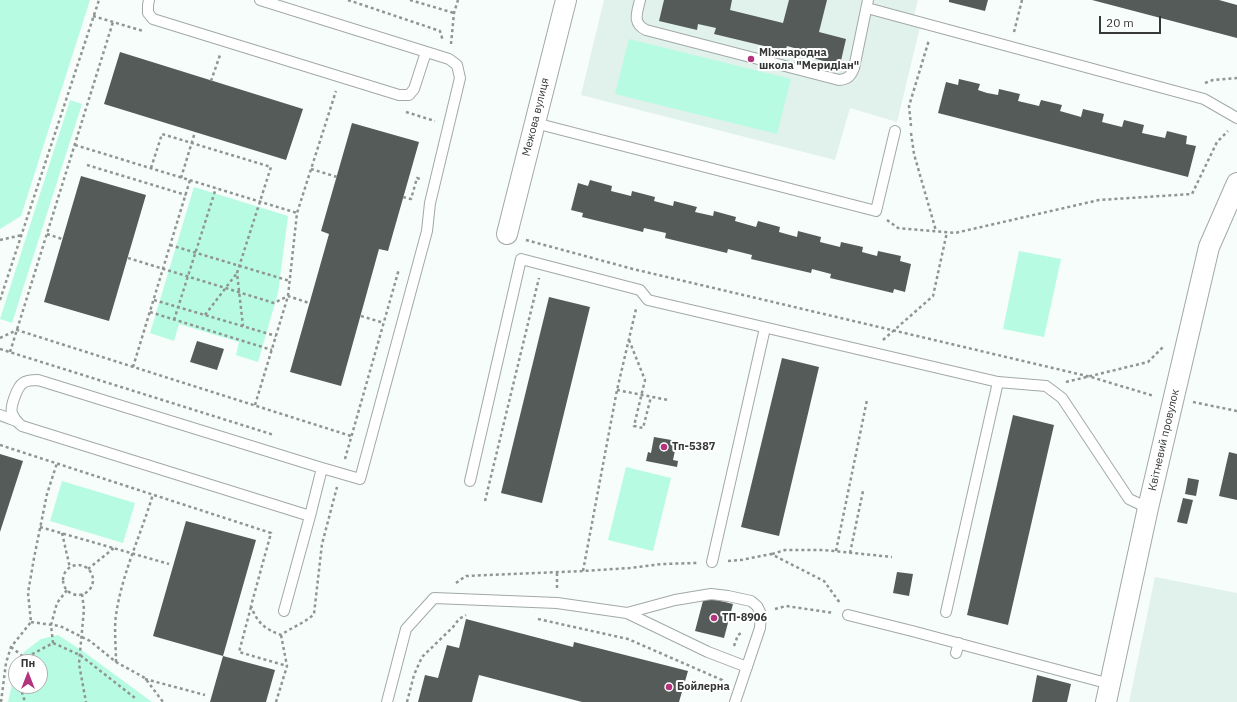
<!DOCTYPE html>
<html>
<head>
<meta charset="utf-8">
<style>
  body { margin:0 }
  #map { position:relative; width:1237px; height:702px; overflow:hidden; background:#f6fdfa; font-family:"IBM Plex Sans",sans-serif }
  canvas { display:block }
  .north { position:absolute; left:8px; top:654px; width:40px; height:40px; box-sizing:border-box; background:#fff; border:1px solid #aeafaf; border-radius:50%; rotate:0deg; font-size:11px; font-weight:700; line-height:16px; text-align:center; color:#353837 }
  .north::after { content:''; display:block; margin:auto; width:14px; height:18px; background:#b4337d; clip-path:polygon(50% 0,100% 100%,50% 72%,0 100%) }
  .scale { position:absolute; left:1099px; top:16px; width:62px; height:18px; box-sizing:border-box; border:2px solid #353837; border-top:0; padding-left:5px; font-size:12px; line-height:14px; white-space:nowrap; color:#353837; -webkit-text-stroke:3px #fff; paint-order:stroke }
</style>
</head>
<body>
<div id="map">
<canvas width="1237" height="702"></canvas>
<div class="north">Пн</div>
<div class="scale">20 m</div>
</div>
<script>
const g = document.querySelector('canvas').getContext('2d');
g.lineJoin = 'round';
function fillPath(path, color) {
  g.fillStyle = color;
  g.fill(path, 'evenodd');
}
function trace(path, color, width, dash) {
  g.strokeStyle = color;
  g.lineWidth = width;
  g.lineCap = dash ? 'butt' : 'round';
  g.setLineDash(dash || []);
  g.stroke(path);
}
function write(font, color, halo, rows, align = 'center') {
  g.font = font + ' "IBM Plex Sans",sans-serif';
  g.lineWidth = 4;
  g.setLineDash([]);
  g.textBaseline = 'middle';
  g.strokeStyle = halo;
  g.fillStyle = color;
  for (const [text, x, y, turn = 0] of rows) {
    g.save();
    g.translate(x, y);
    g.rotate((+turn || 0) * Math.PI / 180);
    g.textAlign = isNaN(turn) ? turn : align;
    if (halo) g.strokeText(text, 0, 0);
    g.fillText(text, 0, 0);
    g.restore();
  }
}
fillPath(new Path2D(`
  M604,0H918L914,15L921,23L897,122L850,108L835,160L581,95Z
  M1155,577L1237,593V702H1129Z`), '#e1f1eb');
fillPath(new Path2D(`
  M0,0H90L21,216L0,229Z
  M629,39L791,79L777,134L615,94Z
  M70,100L82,104L12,323L0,319Z
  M194,187L288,216L278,293L258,362L236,355L239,342L179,324L174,341L150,333Z
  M1019,251L1061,259L1044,337L1003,329Z
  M626,467L671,478L653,551L608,540Z
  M62,481L135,503L123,543L50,521Z
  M58,635L84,652L152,702H8L14,675L16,670V686H40V662H19L24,652L41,639Z`), '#b7fce2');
fillPath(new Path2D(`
  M664,0H732L730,10L783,23L789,0H827L819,32L846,39L840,65L804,56L805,51L787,46L785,51L714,34L716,28L698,24L697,30L659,21Z
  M949,0H988L985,11L949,2Z
  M1092,0H1219L1237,5V38Z
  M120,52L303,109L286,160L104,104Z
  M959,79L980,84L978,90L987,93L998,95L999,89L1020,94L1018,101L1039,106L1041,100L1062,105L1060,111L1081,117L1083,109L1104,114L1102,122L1122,127L1124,120L1144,125L1142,133L1165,138L1167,131L1187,136L1186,144L1196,146L1188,177L938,113L946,82L958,85Z
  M352,123L419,142L388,251L379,249L341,386L290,372L329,234L321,231Z
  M81,176L146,195L109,321L44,302Z
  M590,180L612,186L611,191L631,196L632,191L655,197L654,201L673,206L674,201L697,207L695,212L713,216L714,211L736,217L735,221L756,227L758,221L780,227L779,232L797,237L798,231L821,237L820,242L840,247L841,242L863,247L862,252L877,256L878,251L901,256L900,261L911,264L905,292L894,289L893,293L830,278L831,274L812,269L811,273L751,259L752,255L728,249L727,253L665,238L666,233L644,228L643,232L582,217L583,213L571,210L578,183L588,186Z
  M549,297L590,307L542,503L501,493Z
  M197,341L224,349L217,370L190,362Z
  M782,358L819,367L779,536L741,527Z
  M1013,415L1054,425L1008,625L967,615Z
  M654,437L677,441L673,460L678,461L677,467L646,461L648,452L651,453Z
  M1229,452L1237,454V500L1219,496Z
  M0,454L23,461L0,532Z
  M1188,478L1199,480L1196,496L1185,494Z
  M1183,498L1193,500L1187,524L1177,522Z
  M186,521L256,540L223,656L153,636Z
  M897,572L913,574L909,596L893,593Z
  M704,597L733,604L724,638L695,631Z
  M466,619L573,647L574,642L688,671L679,702H582L479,675L472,702H418L425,675L438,678L447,645L459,648Z
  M223,656L275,670L266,702H210Z
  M1037,675L1071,684L1067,702H1032Z`), '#555b59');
const lane = new Path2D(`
  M149,0L148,5V13L153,19L399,95H409L414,89L426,52
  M260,0L449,59L457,65L460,78L430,203L427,231L360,479L322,468L38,380C33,380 27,380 23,383C17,387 10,407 12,413C14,419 18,423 22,426L310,516L322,468
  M640,0C637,13 632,23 646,30L839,80C848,79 851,76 854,68L868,0
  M867,8L1204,99L1237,118
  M535,123L876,211L895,131
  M0,415L16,421
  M470,481L521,259L640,290L648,300L998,382L1046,386L1062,398L1129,499L1148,508
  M712,562L765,328
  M284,611L310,516
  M946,612L998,382
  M627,613L675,600L711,594L728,596L751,601L757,606L761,614L760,628L735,702
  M848,615L912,631L1110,684
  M956,653L959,643
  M387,702L406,629L434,598L557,603L627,613L708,652L747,667`);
const street = new Path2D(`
  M507,234L566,0
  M1106,702L1148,508L1209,247L1237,183`);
trace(lane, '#a2a9a6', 12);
trace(street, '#a2a9a6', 22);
trace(new Path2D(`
  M348,0L440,31L443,41
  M410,0L454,13
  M93,16L143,31
  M1014,32L1022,0
  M451,44L454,13L458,0
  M211,81L220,55
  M1205,83L1213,80L1237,78
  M406,112L435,121
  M911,126L909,106L929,40
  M911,133L914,154L936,231
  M75,145L297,213
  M87,165L186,195
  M151,168L162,134L271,167L237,273L243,326
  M311,169L337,177
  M181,178L195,132
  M403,197L411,199L417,178L420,179
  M887,220L898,228L955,233L1099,200L1192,194L1217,142L1228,131
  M47,234L62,239
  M0,240L22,235
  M526,240L633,269L1091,377L1154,396
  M170,245L290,281
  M128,258L274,303L288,296L309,303
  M0,300L99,0
  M154,300L276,336
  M150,312L272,350
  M205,315L237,273
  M361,316L384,323
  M174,320L216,188
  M0,338L17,330L351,436
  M629,340L645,380L634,426L643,428L651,397
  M883,340L933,296L947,232
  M0,349L274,435
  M10,352L113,22
  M133,367L190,180
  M1066,382L1148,362L1164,346
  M617,390L668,400
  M1193,402L1237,411
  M255,405L288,296L297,213L336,91
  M0,445L271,533L251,606C257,623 265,629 281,635C292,627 305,623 314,614L322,544L337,487
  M345,459L399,269
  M485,501L539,278
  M40,527L169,564
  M62,533L70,568
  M836,551L867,400
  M850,553L863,491
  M772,554L785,550H824L892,557
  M728,561L741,560L771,554L824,581L840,603
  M63 580a15 15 0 1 1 30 0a15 15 0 1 1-30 0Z
  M88,569L114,548
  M583,571L617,390L636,309
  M456,583L466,576L583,571L630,568L662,564L697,563
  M557,588V572
  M82,594L84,609L79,664L86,702
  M251,607L239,652L287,666
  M775,609L786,606L834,613
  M538,619L628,639L722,680L724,686
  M31,622L60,626L90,641L116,662L145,678L163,702
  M53,643L51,625L57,603L67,590
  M734,646L738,635L741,633
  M11,647L25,658
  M24,662L25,658L53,643L80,655L135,698
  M116,662C116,647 114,630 116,615C122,573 141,535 153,494
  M145,679L205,695
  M20,686L24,699L27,702
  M1,702L6,663L11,647L31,622L28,593L34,558L47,494L57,463
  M276,702L287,666L281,635
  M407,702L414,675L422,657L453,627L459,619L466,615`), '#909593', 2.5, [3, 3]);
trace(lane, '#fff', 10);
trace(street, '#fff', 20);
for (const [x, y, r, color] of [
  [751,59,4,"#b4337d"],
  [664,447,4,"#b4337d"],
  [714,618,4,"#b4337d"],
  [669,687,4,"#b4337d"]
]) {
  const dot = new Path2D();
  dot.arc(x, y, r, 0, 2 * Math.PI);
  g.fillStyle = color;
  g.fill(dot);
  trace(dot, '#fff', 1.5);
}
write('bold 11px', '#353837', '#fff', [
  ["Міжнародна",759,53],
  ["школа \"Меридіан\"",759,66],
  ["Тп-5387",672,447],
  ["ТП-8906",722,618],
  ["Бойлерна",677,687]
], 'left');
write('11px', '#353837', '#fff', [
  ["Межова вулиця",536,117,-76],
  ["Квітневий провулок",1164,440,-77]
]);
</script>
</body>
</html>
